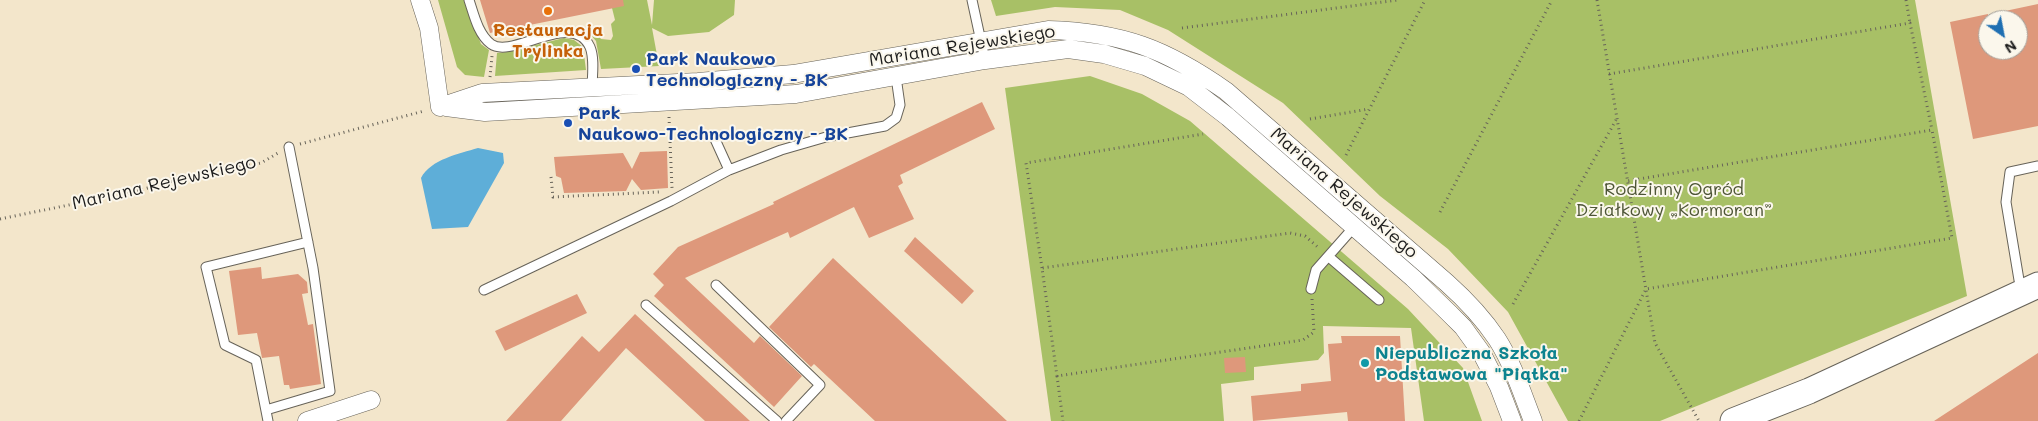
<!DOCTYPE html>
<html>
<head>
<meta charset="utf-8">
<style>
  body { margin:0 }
  #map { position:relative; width:2038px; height:421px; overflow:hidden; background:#f3e6cb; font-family:Mali,sans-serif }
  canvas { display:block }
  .north { position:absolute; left:1978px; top:10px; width:50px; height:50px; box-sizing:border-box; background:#fbf7ec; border:1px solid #a29f99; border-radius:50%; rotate:147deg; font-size:14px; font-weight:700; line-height:20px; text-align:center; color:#1c1c1c }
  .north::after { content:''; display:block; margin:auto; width:18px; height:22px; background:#1f6fb2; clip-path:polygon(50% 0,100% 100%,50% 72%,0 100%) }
</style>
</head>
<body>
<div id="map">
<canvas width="2038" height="421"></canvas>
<div class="north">N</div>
</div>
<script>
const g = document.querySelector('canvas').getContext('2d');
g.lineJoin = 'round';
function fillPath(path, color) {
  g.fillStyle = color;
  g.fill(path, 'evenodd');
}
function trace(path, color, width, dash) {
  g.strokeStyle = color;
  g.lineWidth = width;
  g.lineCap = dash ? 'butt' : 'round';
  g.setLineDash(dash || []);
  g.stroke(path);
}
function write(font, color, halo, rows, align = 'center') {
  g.font = font + ' Mali,sans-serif';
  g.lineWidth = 4;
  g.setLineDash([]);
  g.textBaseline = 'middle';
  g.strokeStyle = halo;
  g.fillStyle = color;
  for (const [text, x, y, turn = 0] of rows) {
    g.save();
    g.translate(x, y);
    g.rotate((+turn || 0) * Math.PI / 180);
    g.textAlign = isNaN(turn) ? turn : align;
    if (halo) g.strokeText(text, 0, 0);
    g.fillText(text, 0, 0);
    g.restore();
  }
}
fillPath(new Path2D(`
  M438,0H464L481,44L489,50L484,77L465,75L457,67Z
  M610,0H647L652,25L654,0H735L734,15L709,32L668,36L652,28L659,66L601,69L596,41L589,33L597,34L601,39L611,40L613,36L611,24L615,20Z
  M991,0H1915L1967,296L1660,421H1568L1508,312L1448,249L1380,196L1283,103L1168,30L1120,10L1055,7L996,16Z
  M564,38L574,40L583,47L586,70L495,76L497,53L507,52Z
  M1090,76L1142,94L1190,121L1408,309L1463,368L1482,421H1424L1411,328L1323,326L1324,353L1318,360L1254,367V380L1221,384L1224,421H1051L1005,88Z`), '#a8c066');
fillPath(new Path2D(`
  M478,148L503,153L504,163L468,227L432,229L421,178C431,159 459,154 478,148Z`), '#5eaed8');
fillPath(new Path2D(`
  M480,0H623L624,6L490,33Z
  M2038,4V126L1973,139L1950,22L1988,14V50H2018V20H1992L1991,14Z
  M982,102L995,129L900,175L903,183L898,186L914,219L869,238L854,207L790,238L788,232L685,278L754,343L760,336L802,376L774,407L654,296L664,285L653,274L678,247L774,204L773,202Z
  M667,151L668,188L641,190L632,179L626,191L564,193L561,178L556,176L554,157L623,153L632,169L640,152Z
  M915,237L974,291L962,304L904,251Z
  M833,258L1007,421H875L814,364L811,367L769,327Z
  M261,267L262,279L298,274L307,282L308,293L302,294L308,325L313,324L321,384L290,389L289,385H284L279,356L262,358L257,333L238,335L229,271Z
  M577,294L587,313L505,351L495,331Z
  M635,314L750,421H705L626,348L561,421H506L582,336L599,352Z
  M1341,336H1400L1405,421H1348L1347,412L1253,421L1251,396L1301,391V384L1331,381L1328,344L1342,343Z
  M2038,353V421H1934Z
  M1245,357L1246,372L1225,373L1224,358Z`), '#de987b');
const lane = new Path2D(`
  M469,0C474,15 478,34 491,44C512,60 572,9 590,47C595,59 592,77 592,89
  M972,0L985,60
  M714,137L729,170
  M1329,257L1379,300
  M716,285L820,385L786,421
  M1311,289L1316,270L1354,227
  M484,290L671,201L729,170L781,150L826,137L885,126L896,118L900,105L896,77
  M2024,290L2019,280L2006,202L2010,172L2038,166
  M646,305L777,421
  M266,410L330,391L313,268L289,147
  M268,421L256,360L225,345L206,267L308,242`);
const street = new Path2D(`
  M420,0L429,28L440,107
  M440,107L482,93L698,82L793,74L1048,30C1122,32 1166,49 1226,91L1447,283C1466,300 1483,318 1497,339C1513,364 1522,393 1533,421
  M446,107L485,112L796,94L985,60L1068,49L1104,54L1145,66L1189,87L1228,117L1413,278L1450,314L1463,327L1481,352L1499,387L1512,421
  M307,421L371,400`);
const secondary = new Path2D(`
  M1733,421L1809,391L2038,285`);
trace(lane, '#676359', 11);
trace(street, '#676359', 19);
trace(secondary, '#676359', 27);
trace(new Path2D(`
  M1597,0L1655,343L1699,421
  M1906,0L1910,23
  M1182,28L1398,0
  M1609,74L1910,23L1932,130
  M490,77L492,56
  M669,117L672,188
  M1310,119L1369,109
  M300,144L424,111
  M1346,155L1425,0
  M551,177L553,197L660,192
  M1440,212L1552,0
  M0,219L133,192L195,175L261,163L278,153
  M1042,268L1026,163L1203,134
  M1312,299L1314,332L1303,340L1057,376L1042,268L1290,233L1305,236L1320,249
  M1513,304L1616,120
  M1057,376L1063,421
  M1579,421L1646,289L1952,238L1932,130L1627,181`), '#676359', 3, [1, 4]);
trace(lane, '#fff', 9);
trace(street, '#fff', 18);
trace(secondary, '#fff', 25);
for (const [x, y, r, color] of [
  [548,11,5,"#e8710a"],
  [636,69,5,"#1a4fb4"],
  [568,123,5,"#1a4fb4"],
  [1365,363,5,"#0f9aa8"]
]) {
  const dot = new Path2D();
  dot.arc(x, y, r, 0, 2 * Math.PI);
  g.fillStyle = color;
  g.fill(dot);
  trace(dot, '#fbf7ec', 2);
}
write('bold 18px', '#c56008', '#fbf7ec', [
  ["Restauracja",548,30],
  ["Trylinka",548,51]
]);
write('18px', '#1c1c1c', '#fbf7ec', [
  ["Mariana Rejewskiego",962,46,-9],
  ["Mariana Rejewskiego",164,183,-13],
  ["Mariana Rejewskiego",1344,193,41]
]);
write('bold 18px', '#164399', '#fbf7ec', [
  ["Park Naukowo",646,59],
  ["Technologiczny - BK",646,80],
  ["Park",578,113],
  ["Naukowo-Technologiczny - BK",578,134]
], 'left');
write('18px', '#4d5536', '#fbf7ec', [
  ["Rodzinny Ogród",1674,189],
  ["Działkowy „Kormoran”",1674,210]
]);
write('bold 18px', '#0d838f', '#fbf7ec', [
  ["Niepubliczna Szkoła",1375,353],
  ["Podstawowa \"Piątka\"",1375,374]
], 'left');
</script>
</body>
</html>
